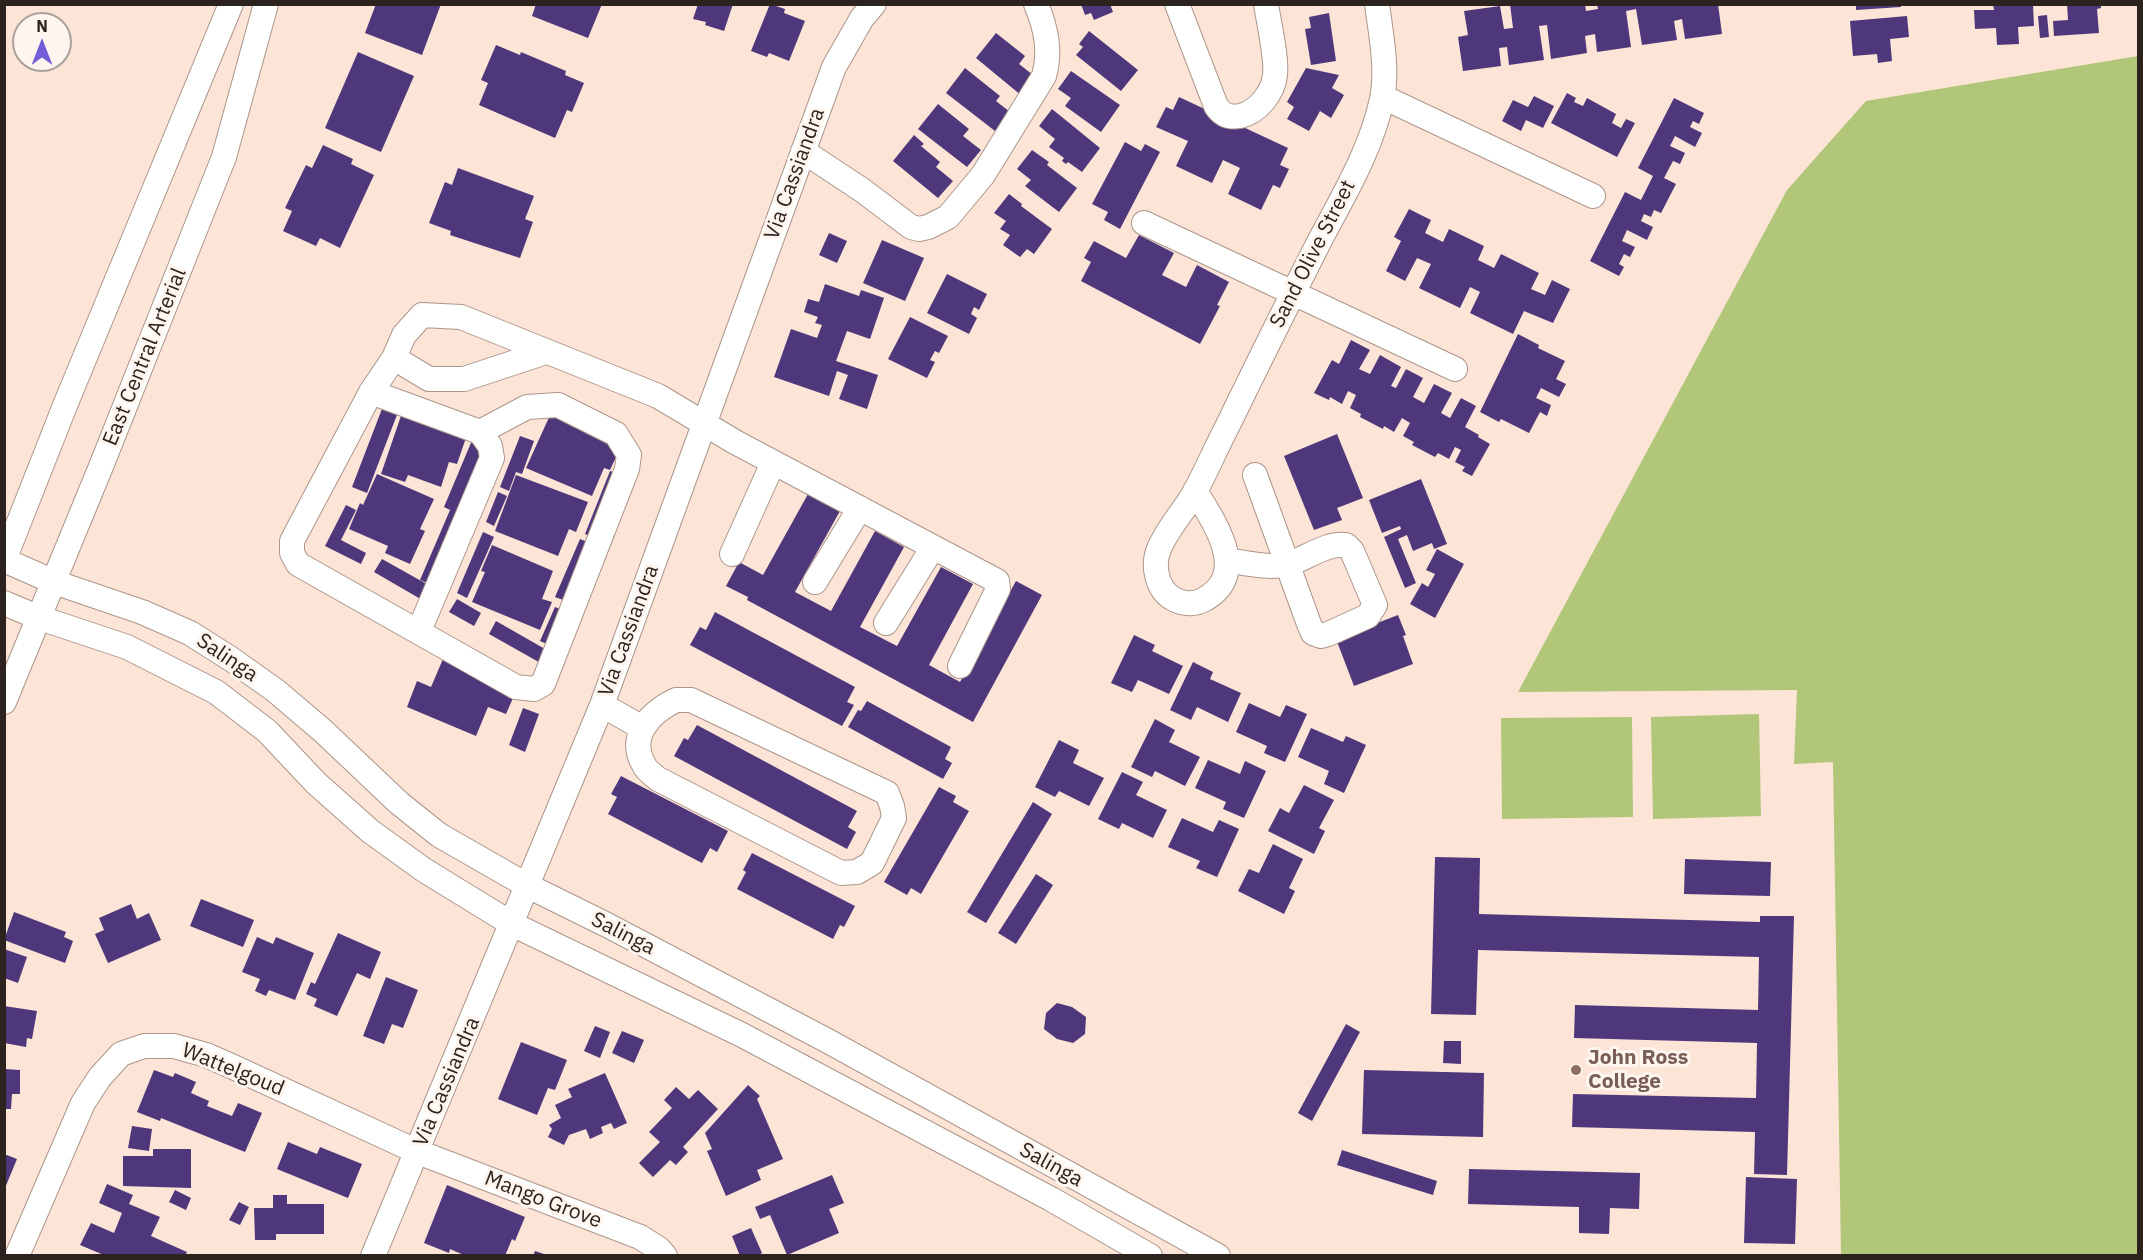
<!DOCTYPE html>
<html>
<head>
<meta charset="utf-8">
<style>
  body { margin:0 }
  #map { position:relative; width:2143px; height:1260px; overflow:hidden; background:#fce4d7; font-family:"IBM Plex Sans",sans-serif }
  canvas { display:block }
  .frame { position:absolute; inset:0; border:6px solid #2c231f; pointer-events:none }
  .north { position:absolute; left:12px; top:12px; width:60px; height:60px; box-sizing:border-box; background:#fef5ef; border:2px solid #aaa19c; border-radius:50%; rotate:0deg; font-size:16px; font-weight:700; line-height:24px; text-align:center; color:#2c231f }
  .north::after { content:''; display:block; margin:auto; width:21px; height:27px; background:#735dd7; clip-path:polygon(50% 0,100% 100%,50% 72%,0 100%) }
</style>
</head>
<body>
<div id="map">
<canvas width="2143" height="1260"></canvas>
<div class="frame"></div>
<div class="north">N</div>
</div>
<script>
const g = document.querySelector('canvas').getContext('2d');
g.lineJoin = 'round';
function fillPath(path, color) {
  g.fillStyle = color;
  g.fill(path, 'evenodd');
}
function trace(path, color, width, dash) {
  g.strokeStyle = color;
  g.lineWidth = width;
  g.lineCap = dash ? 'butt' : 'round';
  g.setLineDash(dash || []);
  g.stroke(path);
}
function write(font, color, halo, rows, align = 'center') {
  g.font = font + ' "IBM Plex Sans",sans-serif';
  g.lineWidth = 6;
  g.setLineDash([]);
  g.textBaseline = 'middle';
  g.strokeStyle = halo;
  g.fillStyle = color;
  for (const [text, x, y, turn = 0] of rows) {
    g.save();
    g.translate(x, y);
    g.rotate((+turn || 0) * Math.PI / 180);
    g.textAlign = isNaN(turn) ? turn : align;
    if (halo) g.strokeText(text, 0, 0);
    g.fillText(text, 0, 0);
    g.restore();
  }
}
fillPath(new Path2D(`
  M2138,56V1255H1841L1833,762L1794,764L1797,690L1518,692L1787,190L1866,101Z
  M1759,714L1761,816L1653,819L1651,717Z
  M1632,717L1633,817L1502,819L1501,718Z`), '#b1c679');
fillPath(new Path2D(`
  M376,4H441L422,55L365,33Z
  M536,4H602L588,38L532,16Z
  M698,4H733L724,31L705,25L706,22L693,19Z
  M770,4L785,9L784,13L805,21L789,61L769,53L767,57L751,51Z
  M1081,4H1110L1113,12L1094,20L1091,13L1085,15Z
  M1510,4H1585L1586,11L1598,9L1597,4H1718L1722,34L1685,39L1682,19L1674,21L1677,40L1642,45L1636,9L1626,11L1631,47L1597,52L1595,34L1585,36L1587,53L1551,59L1547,25L1539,26L1544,60L1509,65L1507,47L1499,48L1501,66L1463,71L1458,37L1468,35L1464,11L1500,6L1504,29L1513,28Z
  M1856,4H1901V7L1856,10Z
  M1993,4H2033L2034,26L2018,27L2019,44L1997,45L1996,28L1975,29L1974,10H1994Z
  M2067,4H2101V8L2097,9L2099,33L2054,36L2053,21L2068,20Z
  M1329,13L1336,61L1311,65L1305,29L1311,28L1309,17Z
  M2047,15L2049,37L2040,38L2038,16Z
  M1907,16L1909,37L1890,39L1892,61L1878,63L1877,54L1853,56L1850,21Z
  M1089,31L1138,70L1121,91L1076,55L1083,47L1079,44Z
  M996,33L1025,56L1019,64L1037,78L1022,96L976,58Z
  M496,45L520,55L521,52L566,71L565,75L584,83L572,112L567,110L555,138L479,105L488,83L481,80Z
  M358,52L414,76L381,152L325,128Z
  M965,68L1000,96L996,101L1010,112L995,131L946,93Z
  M1306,68L1339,75L1332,88L1344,95L1331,118L1320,111L1309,131L1287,119L1294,107L1287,102Z
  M1071,71L1120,105L1101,132L1065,106L1071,98L1058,89Z
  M1567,93L1576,98L1574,102L1583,106L1587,98L1616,114L1612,123L1621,128L1626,119L1635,123L1617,157L1551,123Z
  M1534,96L1554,106L1543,128L1526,120L1521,131L1502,121L1513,100L1528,107Z
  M1179,97L1288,148L1280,165L1289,169L1280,188L1273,185L1261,210L1228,194L1240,168L1223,160L1212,183L1176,166L1188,141L1156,127L1166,107L1173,110Z
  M1674,98L1704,113L1699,124L1693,121L1690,127L1702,133L1695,147L1675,136L1670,146L1685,153L1680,164L1673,161L1664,178L1676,184L1661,213L1654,210L1651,217L1644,214L1641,221L1653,227L1647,240L1627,230L1622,241L1635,247L1630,257L1624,254L1619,264L1624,267L1619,276L1590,261L1625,192L1641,200L1653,176L1638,168Z
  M938,104L969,129L963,136L981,150L967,167L918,129Z
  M1052,109L1100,148L1082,172L1068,162L1066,164L1062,161L1064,158L1049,147L1055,139L1039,126Z
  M914,135L924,144L921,146L940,162L936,167L953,181L938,198L893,161Z
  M1125,142L1141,151L1145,144L1160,152L1120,229L1104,220L1108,212L1092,204Z
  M323,145L353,159L351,164L374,175L340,248L320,238L316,246L283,231L292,211L285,208L306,165L312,168Z
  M1032,150L1049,162L1047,165L1077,188L1059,212L1025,186L1031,180L1017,169Z
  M458,168L534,196L525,219L533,222L520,258L450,235L451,231L429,223L445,182L452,185Z
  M1009,194L1022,204L1021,206L1052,229L1034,254L1027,249L1020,257L1003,245L1010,235L1000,229L1006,221L994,213Z
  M1409,209L1431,220L1425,233L1443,242L1449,229L1484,246L1478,260L1494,268L1501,254L1539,273L1531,289L1545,295L1552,280L1570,289L1553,323L1524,311L1513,334L1470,313L1480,292L1470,287L1460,308L1419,288L1431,264L1417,258L1405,281L1386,271L1401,241L1394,237Z
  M829,233L847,241L837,263L819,255Z
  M1139,235L1174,253L1162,275L1186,287L1197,265L1229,282L1217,305L1220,306L1200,344L1081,281L1091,262L1084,258L1094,241L1126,258Z
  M882,240L924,258L905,301L863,283Z
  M947,274L987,294L979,310L974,307L971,314L977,318L969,334L927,313Z
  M825,284L859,296L861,290L884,298L870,339L847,331L836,361L878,375L867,409L839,399L848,375L837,371L829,396L774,377L791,329L817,338L822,325L815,323L818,317L804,312L808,299L819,302Z
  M910,317L948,336L939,353L935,351L930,360L935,362L927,378L888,359Z
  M1518,334L1539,345L1538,348L1565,361L1556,379L1566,384L1559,397L1541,388L1536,398L1551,405L1547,416L1540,412L1529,433L1501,419L1499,422L1480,412Z
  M1351,340L1370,350L1359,369L1370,374L1380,355L1401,367L1391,386L1396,388L1406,369L1423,378L1413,397L1424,403L1434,384L1452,393L1441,413L1450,418L1461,398L1476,406L1465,427L1479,435L1478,437L1490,444L1472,476L1462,471L1465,467L1455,462L1461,450L1455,447L1449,459L1438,453L1435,457L1412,445L1414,442L1403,436L1410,423L1402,418L1394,432L1384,426L1383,429L1360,417L1361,414L1350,408L1356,395L1348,391L1342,404L1330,397L1329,400L1314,393L1332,360L1339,364Z
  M385,401L400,407L367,493L352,487Z
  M402,413L469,429L457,464L449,462L441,487L408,475L405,482L381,474Z
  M551,413L622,444L610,470L604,468L592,496L526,468Z
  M1337,434L1363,498L1337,508L1342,520L1314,530L1284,456Z
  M520,436L534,441L522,474L516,472L509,491L500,487Z
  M473,438L488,444L434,586L420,580L450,510L444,507Z
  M610,471L622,475L597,539L585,534Z
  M377,474L434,499L420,529L425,531L410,564L385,553L388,546L349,529L360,503L363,505Z
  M516,475L588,502L576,532L569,529L558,556L495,531Z
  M1421,479L1447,544L1434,549L1432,543L1413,551L1407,535L1398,539L1416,583L1405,588L1384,537L1401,529L1400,526L1382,533L1369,500Z
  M498,492L507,496L494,526L486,522Z
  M808,494L840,511L795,592L831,611L875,531L904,547L860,627L897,646L941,567L973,584L929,665L960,682L1016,581L1042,595L973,722L747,600L748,597L726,586L739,562L763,575Z
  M346,505L356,510L341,540L366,553L361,564L325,546Z
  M483,532L494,537L467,598L457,593Z
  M580,539L595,545L571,603L555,597Z
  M492,545L553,571L542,599L552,602L540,630L472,602L485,572L481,571Z
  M1437,549L1464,564L1435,618L1410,604L1422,583L1428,587L1435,574L1426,570Z
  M382,559L432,587L424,601L374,572Z
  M457,599L481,613L474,626L449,612Z
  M555,607L568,612L554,647L540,641Z
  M715,612L855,687L847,702L854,705L842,726L690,645L700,627L706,630Z
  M1398,615L1406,635L1403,636L1413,664L1354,686L1336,639Z
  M496,621L552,653L544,665L489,634Z
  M1134,635L1155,645L1152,651L1183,666L1169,694L1138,680L1132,692L1111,683Z
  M443,659L517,689L506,714L488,707L476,736L407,707L417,681L431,687Z
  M1193,662L1213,672L1210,679L1241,693L1228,722L1197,707L1191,720L1170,710Z
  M867,701L951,747L945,759L952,763L943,779L848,727L858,710L861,711Z
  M1249,703L1280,717L1286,705L1307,714L1285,762L1264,753L1267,746L1236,732Z
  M523,708L539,714L525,752L509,745Z
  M1155,719L1175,730L1169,742L1200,757L1185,786L1155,771L1152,777L1131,767Z
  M697,725L857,811L848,827L856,832L847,849L674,756L684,738L688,740Z
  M1311,728L1343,742L1346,736L1366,745L1344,793L1324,784L1329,771L1298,757Z
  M1059,740L1079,750L1073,763L1104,778L1089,806L1059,791L1055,797L1035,787Z
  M1208,760L1240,774L1245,761L1266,771L1244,818L1223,809L1226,802L1195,788Z
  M1122,772L1143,782L1136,795L1167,810L1153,838L1122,823L1119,829L1098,819Z
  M621,776L728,831L717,852L710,848L702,863L608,814L617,797L611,794Z
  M1304,785L1334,800L1319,828L1325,831L1314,854L1268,831L1280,808L1289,813Z
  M939,787L956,796L953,802L969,811L921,894L911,888L907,895L884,882Z
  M1033,802L1052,814L986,923L967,912Z
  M1182,818L1213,832L1219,820L1239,829L1217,877L1196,868L1200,861L1168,847Z
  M1273,844L1303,859L1289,888L1295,891L1284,914L1238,891L1249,869L1259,873Z
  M752,853L855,906L844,927L840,925L833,939L737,889L746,872L743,870Z
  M1435,857L1480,858L1479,914L1760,922V916H1794L1787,1175L1754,1174L1755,1132L1572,1127L1573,1094L1756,1098L1757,1043L1574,1038L1575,1005L1758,1010L1759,957L1478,950L1476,1015L1431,1014Z
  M1685,859L1771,862L1770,896L1684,894Z
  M1036,874L1053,885L1016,944L998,933Z
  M201,899L254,920L243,947L190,926Z
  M131,904L137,919L149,913L161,940L108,963L95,934L104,930L99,918Z
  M14,912L66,932L64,937L73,941L65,963L4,940Z
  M338,933L381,952L370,979L357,973L337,1016L314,1006L317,999L306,994L311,982L315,984Z
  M257,937L273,944L276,937L314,953L295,1000L269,990L266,996L255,991L260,979L242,972Z
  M4,949L27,957L18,983L4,978Z
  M386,977L418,990L403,1028L392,1024L384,1044L363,1036Z
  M1057,1003L1072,1007L1086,1017L1085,1034L1073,1043L1057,1039L1044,1029L1046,1013Z
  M4,1006L37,1011L32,1039L27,1038L26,1047L4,1043Z
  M1346,1024L1360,1032L1312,1121L1298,1113Z
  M595,1026L610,1032L600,1058L584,1051Z
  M622,1031L644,1040L634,1063L612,1053Z
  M1444,1041H1461V1064L1443,1063Z
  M521,1042L567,1060L555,1090L548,1088L537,1115L498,1099Z
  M4,1069L20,1070V1094H12L11,1109H4Z
  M154,1070L173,1077L175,1073L196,1082L191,1093L209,1101L207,1106L232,1116L238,1103L262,1113L245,1152L161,1118L160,1121L137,1112Z
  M1364,1070L1484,1073L1483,1137L1362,1134Z
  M605,1073L627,1123L614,1129L611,1123L601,1127L603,1133L590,1139L586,1129L569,1135L564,1145L548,1137L552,1129L549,1125L561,1118L555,1105L572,1097L568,1089Z
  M748,1085L760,1096L757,1099L783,1159L757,1170L761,1180L726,1196L707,1151L712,1149L705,1133Z
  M676,1087L689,1099L698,1090L718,1109L683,1147L688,1152L676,1165L670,1160L653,1177L639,1163L660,1142L649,1132L672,1108L664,1100Z
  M132,1126L152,1129L149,1151L128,1148Z
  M288,1142L317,1154L320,1147L362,1164L348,1198L277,1169Z
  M153,1149H191V1188L123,1186V1156H153Z
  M1342,1150L1437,1181L1433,1195L1337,1165Z
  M4,1154L17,1159L5,1188H4Z
  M1469,1169L1640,1173L1639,1209L1610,1208L1609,1234L1579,1233V1207L1468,1204Z
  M832,1175L844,1203L829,1209L839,1233L787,1255L770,1215L760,1219L755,1207Z
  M1746,1177L1797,1179L1795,1244L1744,1243Z
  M107,1184L133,1195L129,1204L160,1217L151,1236L187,1252L185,1256H106L80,1245L91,1223L114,1233L122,1213L99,1203Z
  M447,1185L525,1217L515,1241L512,1239L505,1256H466L450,1249L449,1253L424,1243Z
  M175,1190L191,1198L186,1210L169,1202Z
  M273,1195H287V1204H324V1234H276V1240H255L254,1208H273Z
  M239,1202L249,1207L240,1225L229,1220Z
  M751,1228L762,1253L757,1256H740L732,1236Z
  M535,1251L547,1255V1256H533Z`), '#4e387b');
const minor = new Path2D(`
  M1177,4L1216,106C1222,115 1229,118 1240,116C1258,112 1273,93 1275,75C1277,57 1269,24 1266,4
  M1383,97L1593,196
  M803,151L862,190L911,227L919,229L928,227L948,217L983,175L1044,76C1051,51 1046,28 1036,4
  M1144,223L1455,369
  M546,352L464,379H429L394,358L404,335L422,315L461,317L658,396L735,442L997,581L998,589L960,666
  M371,392L480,432L527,407L558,405L616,434L629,455L627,469L543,684L534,689L516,687L298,564L292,553V541L371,392L394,358
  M1195,491C1215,523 1251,575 1203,600C1194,605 1181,604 1172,598C1157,589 1152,565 1159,549C1167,529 1184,511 1195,492C1207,469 1217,446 1229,423C1258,363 1288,303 1318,244C1342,198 1371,151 1382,99C1388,69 1381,35 1377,4
  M732,554L773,463
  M4,560L54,582L142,612L190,633L231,659L276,691L323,731L399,803L439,835L528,886L607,925L826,1040L1218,1256
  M4,560L66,403L231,4
  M1227,560C1246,563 1269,569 1288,564C1306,559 1327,542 1346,545L1352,551L1375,605L1368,616L1328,634L1321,636L1313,633L1309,624L1255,475
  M815,582L860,508
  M4,603L40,618L127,647L216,692L267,731L316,783L370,831L424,870L512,924L742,1035L1051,1199L1150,1256
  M886,623L933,547
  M419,631L492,458L490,446L480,432
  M676,700H691L887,793L892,806L894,818L872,863L857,872L841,873L658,779C653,775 646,770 644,765C627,736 651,712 676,700Z
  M4,702L102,464L224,157L266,4
  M602,705L641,727
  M17,1256L83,1103L100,1077L121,1054L144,1046H174L206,1055L231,1066L418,1152L640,1237L659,1249L665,1256
  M373,1256L602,705L834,67L862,18L874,4`);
trace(minor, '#ac968a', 26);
trace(minor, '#fff', 24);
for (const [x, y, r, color] of [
  [1576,1070,6,"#8d6e63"]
]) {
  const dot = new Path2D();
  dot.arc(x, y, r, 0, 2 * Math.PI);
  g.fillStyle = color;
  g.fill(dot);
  trace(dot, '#fef5ef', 2);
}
write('21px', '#2c231f', '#fef5ef', [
  ["Via Cassiandra",795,174,-70],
  ["Sand Olive Street",1313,254,-63],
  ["East Central Arterial",145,357,-68],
  ["Via Cassiandra",629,631,-70],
  ["Salinga",227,658,34],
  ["Salinga",623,934,27],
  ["Wattelgoud",233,1070,22],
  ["Via Cassiandra",447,1082,-67],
  ["Salinga",1051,1165,29],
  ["Mango Grove",543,1200,21]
]);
write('bold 21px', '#785e54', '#fef5ef', [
  ["John Ross",1588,1058],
  ["College",1588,1082]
], 'left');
</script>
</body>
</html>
